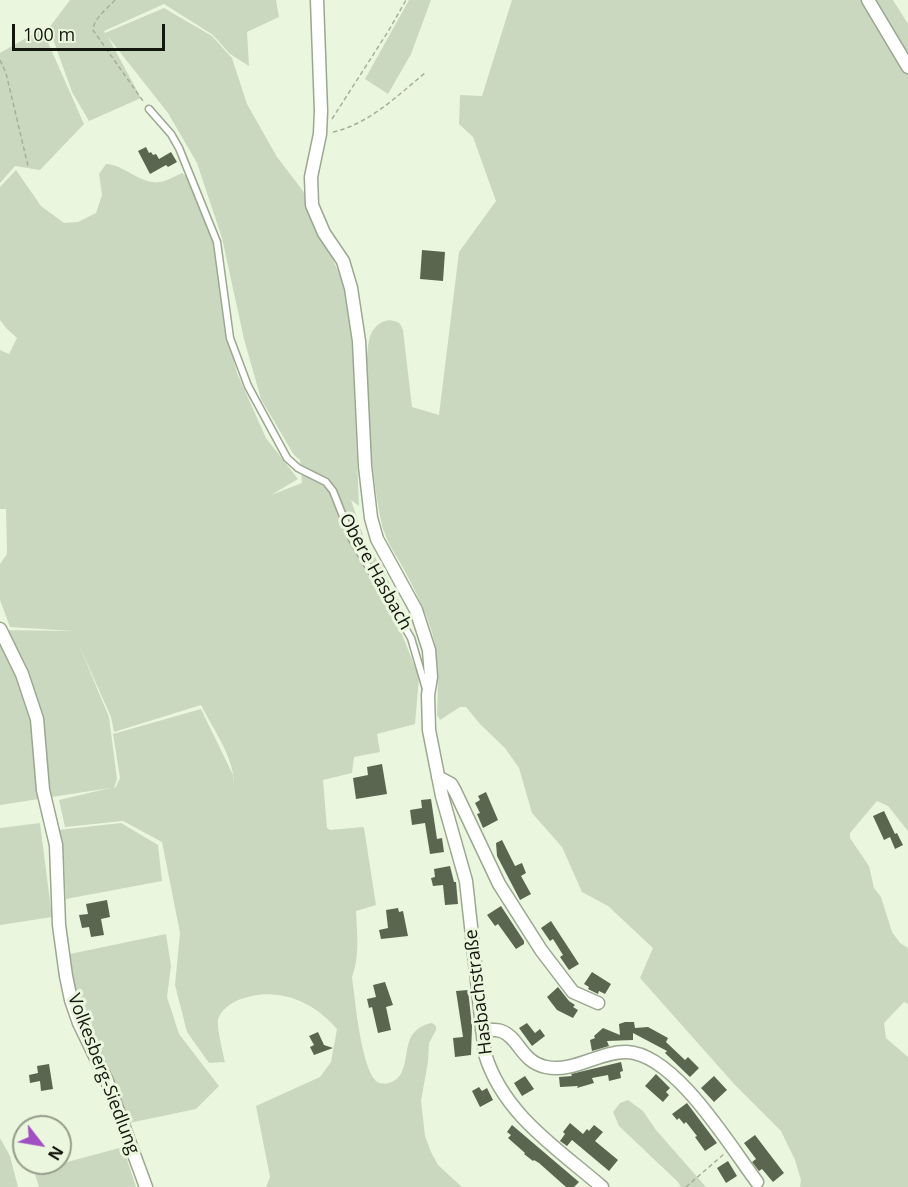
<!DOCTYPE html>
<html>
<head>
<meta charset="utf-8">
<style>
  body { margin:0 }
  #map { position:relative; width:908px; height:1187px; overflow:hidden; background:#eaf7de; font-family:"Open Sans",sans-serif }
  canvas { display:block }
  .north { position:absolute; left:12px; top:1115px; width:60px; height:60px; box-sizing:border-box; background:#eaf7de; border:2px solid #949d8b; border-radius:50%; rotate:121deg; font-size:16px; font-weight:700; line-height:24px; text-align:center; color:#13170e }
  .north::after { content:''; display:block; margin:auto; width:21px; height:27px; background:#a050c1; clip-path:polygon(50% 0,100% 100%,50% 72%,0 100%) }
  .scale { position:absolute; left:12px; top:24px; width:153px; height:27px; box-sizing:border-box; border:3px solid #13170e; border-top:0; padding-left:8px; font-size:18px; line-height:21px; white-space:nowrap; color:#13170e; -webkit-text-stroke:4px #eaf7de; paint-order:stroke }
</style>
</head>
<body>
<div id="map">
<canvas width="908" height="1187"></canvas>
<div class="north">N</div>
<div class="scale">100 m</div>
</div>
<script>
const g = document.querySelector('canvas').getContext('2d');
g.lineJoin = 'round';
function fillPath(path, color) {
  g.fillStyle = color;
  g.fill(path, 'evenodd');
}
function trace(path, color, width, dash) {
  g.strokeStyle = color;
  g.lineWidth = width;
  g.lineCap = dash ? 'butt' : 'round';
  g.setLineDash(dash || []);
  g.stroke(path);
}
function write(font, color, halo, rows, align = 'center') {
  g.font = font + ' "Open Sans",sans-serif';
  g.lineWidth = 6;
  g.setLineDash([]);
  g.textBaseline = 'middle';
  g.strokeStyle = halo;
  g.fillStyle = color;
  for (const [text, x, y, turn = 0] of rows) {
    g.save();
    g.translate(x, y);
    g.rotate((+turn || 0) * Math.PI / 180);
    g.textAlign = isNaN(turn) ? turn : align;
    if (halo) g.strokeText(text, 0, 0);
    g.fillText(text, 0, 0);
    g.restore();
  }
}
fillPath(new Path2D(`
  M70,0H276L279,17L247,32L249,66L230,54L213,35L164,4L104,31L105,33L164,8L212,36L232,58L247,104L277,157L303,191L348,294L353,359L359,506L351,500L365,541L384,572L402,607L401,632L419,677L415,724L377,734L380,752L354,757L352,773L323,780L327,828L330,830L363,827L364,828L376,905L356,911C357,933 360,956 352,977C355,999 361,1067 376,1081C380,1084 385,1084 389,1083C408,1078 404,1053 410,1039C414,1030 423,1024 432,1023L436,1026V1030L429,1043L428,1062L421,1101L425,1136L431,1152L438,1165L462,1187H266L270,1177L256,1106L320,1077L331,1062L337,1029C313,1001 277,986 241,999C232,1002 220,1010 218,1020C217,1030 223,1052 225,1062L209,1063L187,1032L175,985L180,933L162,842L123,821L65,827L59,800L110,788L0,805V630L73,631L10,627L0,600V564L7,554L6,509H0V350L9,354L17,338L7,329L0,320V187L16,170L41,206L64,223L78,222L96,213L102,195L99,174L106,164C125,165 141,185 160,182C167,181 175,176 182,173L186,176L215,240L224,321L237,373L266,438L298,479L271,495L302,483L300,460L294,455L261,399L244,339L222,238L197,163L168,113L108,37L141,98L89,121L72,92L49,28ZM79,645L111,717L114,732L201,705C213,729 236,760 234,788V777L201,709L113,734L120,778L116,787L114,788L117,779L109,717Z
  M409,0H431L411,54L388,94L365,79Z
  M512,0H893L908,24V831L888,806L877,801L850,833V838L869,866L874,888L881,897L892,932L900,943L908,948V1004L904,1002L884,1023L886,1038L908,1057V1187H800L801,1180L795,1160L781,1131L735,1085L640,978L653,948L608,906L582,892L562,847L532,813L519,768L505,748L480,724L466,707H460L440,720L437,715C438,686 440,657 431,629C425,611 416,592 407,575C399,559 389,547 384,531C374,502 358,355 372,332C376,324 386,318 394,321C400,322 401,325 403,330L412,407L439,415L459,252L496,201L473,137L459,124L460,95L482,96Z
  M42,29L84,124L40,170L15,166L0,183V53Z
  M40,823L52,917L0,925V828Z
  M121,823L158,845L162,881L66,899L64,863L58,830Z
  M166,934L171,966L167,997L179,1034L219,1086L196,1109L129,1123L113,1077L77,1002L70,954Z
  M628,1100L643,1111L656,1130L706,1187H681L678,1182L619,1126L613,1112L620,1103Z
  M0,1138L10,1156L18,1187H0Z
  M123,1147L136,1187H39L34,1171Z`), '#cbd8c0');
fillPath(new Path2D(`
  M146,147L149,153L151,152L153,155L156,154L159,159L171,152L177,162L168,167L166,165L150,174L138,151Z
  M422,250L445,252L443,281L420,279Z
  M382,764L387,794L356,799L353,778L368,775L367,767Z
  M486,792L498,820L483,828L477,814L480,813L475,803L480,800L478,796Z
  M431,799L437,839L442,838L444,852L430,854L425,823L412,825L410,810L422,808L421,800Z
  M884,811L895,834L897,833L903,845L895,849L890,837L884,840L873,816Z
  M502,840L515,866L522,863L526,873L521,876L531,894L520,900L497,856L496,843Z
  M450,866L454,882H456L458,904L445,905L443,885L433,886L431,878L435,877L434,869Z
  M107,900L110,917L101,919L104,935L91,937L89,927L82,928L79,915L88,914L86,904Z
  M501,906L524,941V944L516,949L498,924L495,926L487,915Z
  M398,908L399,912L403,911L408,936L381,939L379,930L388,928L386,910Z
  M551,921L579,964L569,970L560,957L563,955L553,939L550,941L541,928Z
  M592,972L611,984L605,994L599,991L598,994L588,989L589,987L584,984Z
  M385,982L393,1005L386,1007L391,1030L378,1033L372,1007L369,1008L367,999L376,997L373,985Z
  M558,987L569,1001L575,1005L573,1007L578,1010L573,1018L557,1010L547,997Z
  M468,990L472,1026L471,1055L455,1057L453,1038L463,1037L456,991Z
  M625,1022H634L635,1028L648,1027L668,1038L666,1042L685,1060L688,1057L699,1068L690,1077L665,1053L667,1051L633,1033V1040L607,1041L609,1046L592,1051L590,1040L595,1038L594,1036L603,1028L620,1035L619,1024Z
  M527,1023L535,1033L540,1029L545,1036L532,1046L519,1028Z
  M318,1032L324,1045L333,1048L314,1055L310,1047L314,1045L309,1036Z
  M621,1062L623,1071L620,1072L621,1078L609,1081L608,1075L592,1078L594,1083L577,1088L578,1086L560,1087L559,1077L572,1076L571,1074Z
  M49,1064L53,1089L41,1091L40,1081L30,1083L29,1075L38,1073L37,1066Z
  M656,1074L670,1088L666,1092L669,1095L663,1102L645,1086Z
  M525,1076L534,1089L522,1096L514,1083Z
  M714,1076L727,1090L714,1102L701,1088Z
  M479,1087L482,1091L487,1088L493,1100L480,1107L472,1091Z
  M687,1103L717,1143L705,1151L695,1137L697,1136L686,1122L684,1124L679,1118L677,1120L672,1114Z
  M570,1123L583,1134L587,1129L589,1131L594,1125L603,1132L595,1141L618,1160L609,1171L572,1140L567,1146L560,1141L565,1134L563,1132Z
  M512,1125L579,1182L574,1187H566L539,1163L534,1160L533,1161L524,1154L525,1153L508,1138L511,1135L507,1132Z
  M755,1135L784,1173L773,1182L762,1169L759,1171L752,1162L756,1159L744,1143Z
  M728,1161L737,1176L726,1183L717,1168Z`), '#5b6651');
const service = new Path2D(`
  M149,109L171,134L179,148L217,242L230,338L248,386L287,458L298,468L326,482L333,491L352,539L411,638L426,689`);
const minor = new Path2D(`
  M317,0L321,111L320,134L311,177L312,205L324,233L343,261L351,288L359,341L365,466L371,518L377,539L416,610L429,650L431,677L428,695L429,730L442,796L466,881L485,1054C503,1114 557,1148 602,1187
  M868,0L908,67
  M0,629L22,674L37,719L43,790L56,845L59,925L66,976L71,1000L79,1023L107,1081L146,1187
  M438,777L451,784L455,791L499,884L541,950L573,992L598,1003
  M482,1030C488,1030 495,1029 501,1031C519,1037 521,1062 546,1067C574,1073 600,1051 627,1052C675,1054 730,1146 757,1182`);
trace(service, '#9ba790', 9);
trace(minor, '#9ba790', 15);
trace(new Path2D(`
  M115,0C107,9 94,18 93,30L143,101
  M0,60L6,73L28,166
  M332,119L389,30L406,0
  M333,132C369,124 397,96 425,73
  M686,1187L724,1154`), '#a5af9b', 1.5, [4.5, 3]);
trace(service, '#fff', 6);
trace(minor, '#fff', 12);
write('18px', '#13170e', '#eaf7de', [
  ["Obere Hasbach",375,572,61],
  ["Hasbachstraße",479,992,-97],
  ["Volkesberg-Siedlung",103,1074,69]
]);
</script>
</body>
</html>
